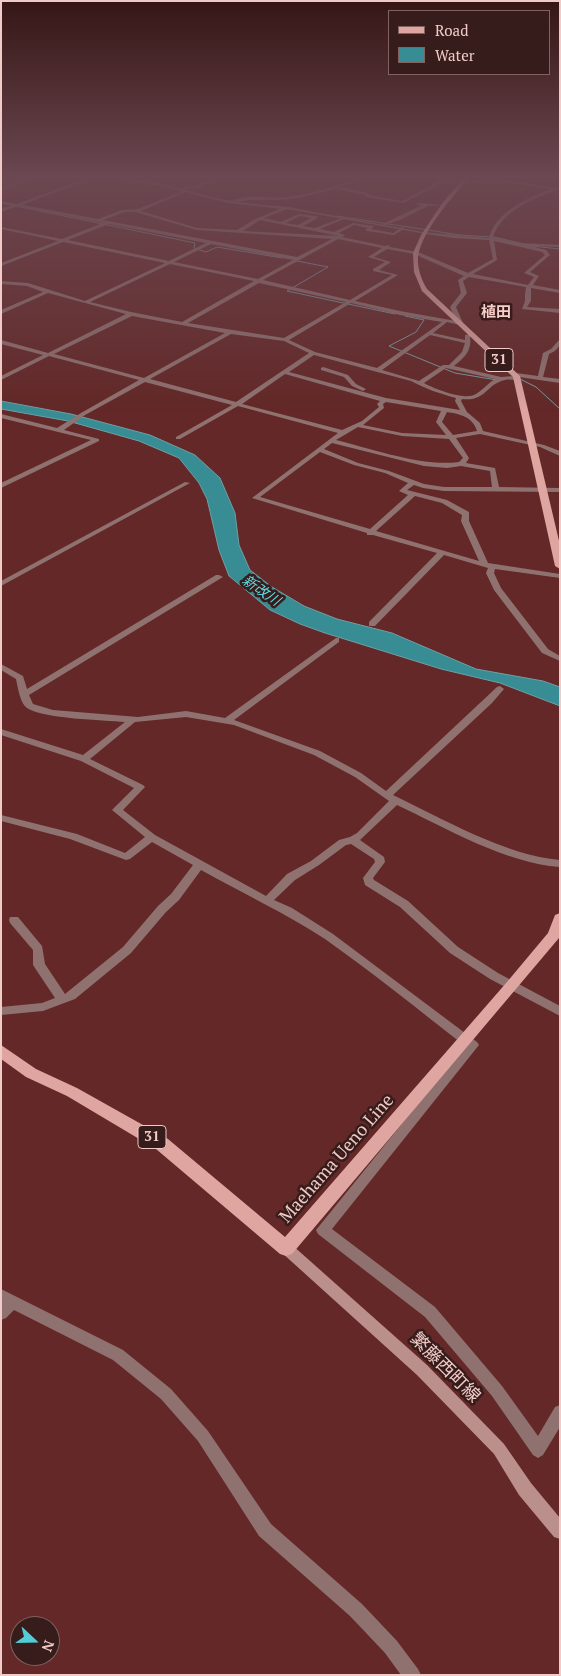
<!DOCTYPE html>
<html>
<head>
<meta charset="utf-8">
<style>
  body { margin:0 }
  #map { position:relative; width:561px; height:1676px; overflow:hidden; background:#632827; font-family:"PT Serif",serif }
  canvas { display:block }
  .frame { position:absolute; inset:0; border:2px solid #f1cbc8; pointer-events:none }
  .legend { position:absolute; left:388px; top:10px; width:162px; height:65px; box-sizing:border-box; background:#361c1a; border:1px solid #816260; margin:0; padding:6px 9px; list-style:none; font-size:15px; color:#f1cbc8 }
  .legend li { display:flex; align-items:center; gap:10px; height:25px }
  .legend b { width:25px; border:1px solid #816260 }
  .north { position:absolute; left:10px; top:1616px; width:50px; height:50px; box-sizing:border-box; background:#361c1a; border:1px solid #816260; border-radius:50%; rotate:111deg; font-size:14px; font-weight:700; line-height:20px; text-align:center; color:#f1cbc8 }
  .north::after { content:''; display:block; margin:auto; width:18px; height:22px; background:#52ccd6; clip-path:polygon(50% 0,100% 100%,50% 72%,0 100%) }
</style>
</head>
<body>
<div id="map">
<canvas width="561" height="1676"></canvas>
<div class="frame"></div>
<ul class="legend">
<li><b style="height:6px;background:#dea5a1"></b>Road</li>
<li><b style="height:14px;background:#388c94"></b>Water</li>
</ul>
<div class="north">N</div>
</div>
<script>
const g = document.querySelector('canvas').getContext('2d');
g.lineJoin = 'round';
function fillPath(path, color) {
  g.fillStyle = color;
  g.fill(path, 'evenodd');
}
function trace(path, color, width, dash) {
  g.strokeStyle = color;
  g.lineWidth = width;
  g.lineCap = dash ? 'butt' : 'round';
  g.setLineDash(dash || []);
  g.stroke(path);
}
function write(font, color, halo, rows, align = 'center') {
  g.font = font + ' "PT Serif","Noto Sans JP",serif';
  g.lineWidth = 5;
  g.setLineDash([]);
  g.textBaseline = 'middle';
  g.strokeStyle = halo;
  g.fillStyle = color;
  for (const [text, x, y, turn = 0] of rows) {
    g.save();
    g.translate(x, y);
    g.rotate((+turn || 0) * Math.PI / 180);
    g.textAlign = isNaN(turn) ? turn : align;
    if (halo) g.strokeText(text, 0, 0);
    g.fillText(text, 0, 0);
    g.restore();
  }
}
const water = new Path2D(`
  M1,401L71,414L150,435L195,455L220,478L235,513L239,545L250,570L272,587L304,606L337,619L392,633L476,669L543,681L560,687V706L500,683L441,669L325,633L300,624L270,610L229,576L219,550L207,499L199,483L179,458L139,441L68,421L1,409Z`);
fillPath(water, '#388c94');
trace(water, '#709fa4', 1);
trace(new Path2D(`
  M105,178L159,185
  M223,200L235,202
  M1,203L195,243L194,248L206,252L217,247L282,258
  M270,206L292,208
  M337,216L460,235L494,237L524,244
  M531,246L560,249
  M297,261L328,267L287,291L395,314
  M405,316L424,320L416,332L389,346L455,373L497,380
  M520,379L536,387L560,409`), '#709fa4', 1);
fillPath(new Path2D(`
  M30,178H35L1,190V188Z
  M88,178H93L22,205L98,219L122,210L138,209L185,190L186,192L141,211L197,228L237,230L255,219L285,207L287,209L264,218L281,222L299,214L316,216L318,218L303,226L315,228L344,217V219L320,229L334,232L353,223L374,226L371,229L393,233L402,227L404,229L394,235L367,231L365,230L368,228L354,225L339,233L345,235L342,237L385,246L388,245L390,247L418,252L468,273L493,259L489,240L453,238L426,234L424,232L489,238C496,211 527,199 550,189L500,181L459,183L446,181L403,203L366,197L365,195L336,189L299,198L278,200H249L232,203L230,202C246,193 269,199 287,197C311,194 335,187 357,178H362L340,187L368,193L369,195L402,201L442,180L438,178L459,181L500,179L555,188L560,186V189C535,198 502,210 493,237L519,243L560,245V247L531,246L546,250L550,255L530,272L539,276L533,285L560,290V293L531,288V301L527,307L560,309V313L522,309L525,301V294L526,287L469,277L463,281L467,293L456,307L463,323L460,325L447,322L433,333L465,340V335L474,333V335L470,337C472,351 464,358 454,366L501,377L514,376V374L516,373L538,376L543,353L551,349L560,339C560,348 556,351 549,354L543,377L560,379V383L519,377L517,380C513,380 509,379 505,380C486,384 486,402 462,399L461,401L467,412L480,423L483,431L544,445L560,451V456L540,447L480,434L456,438L469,458L466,463L495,468L499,487L560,488V492L444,491L423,488L414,485L407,490L447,500L469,512V521L488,563L560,574V578L495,569L494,573L501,588L548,649L560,656V661L542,653L494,590L486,573L488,568L444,555L375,626H369V622L437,553L373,535H367V533L252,498L338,433L238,406L180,439H176V437L232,405L145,382L85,415L64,430L99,439V441L1,488V483L91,440L1,418V414L57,428L81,413L139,380L49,356L1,380V376L43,355L1,344V340L48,353L126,314L48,293L1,314V310L43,292L27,286L1,284V281L28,283L85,301L165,263L63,242L1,266V263L58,241L1,229V227L62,239L103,223L17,206L1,212V209L12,205L1,203V201L17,204ZM125,212H135L197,230L332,239L297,257L103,220ZM300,216L311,218L298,225L286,223ZM260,220L339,236L243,231ZM109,224L206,243L169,261L68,240ZM338,239L382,248L368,257L385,262L373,269V271L392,275L350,300L263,280ZM494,241L542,252L545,255L524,273L534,277L528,285L473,274L497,260ZM211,244L293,260L258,279L174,262ZM387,249L414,254L464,276L458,280L461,293L450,307L456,321L400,311L355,301L398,275L379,270L391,262L374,257ZM170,264L254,281L182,322L131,312L90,302ZM259,283L346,302L284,338L188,323ZM351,303L400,315L442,322L377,368L315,352L289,340ZM132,316L225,333L144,378L54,354ZM231,334L284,341L309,353L236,402L150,379ZM430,335L465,343L462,352L449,365H443L419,381L382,370ZM314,355L411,381C426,389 438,393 456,398L455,401L460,410L386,398L289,372ZM446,368L495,379C488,383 483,390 476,394C464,401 435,389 424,383ZM285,374L380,401L377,404L379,407L362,421L342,430L242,404ZM386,402L441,411L436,422L446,435L402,433L363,425L384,408L383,404ZM447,412C460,414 473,417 477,431L453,435L442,422ZM358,427L402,436L449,439L463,458L459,462C423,467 372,449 336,440ZM332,443L424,466L447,468L461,466L490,471L492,487H444L424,484L389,471L358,463L324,449ZM320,452L354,465L385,473L408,483L399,491L408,495L370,529L260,497ZM415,496L442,503L462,515L461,521L479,561L376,531Z
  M216,178H221L197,188L180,190L178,189L195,186Z
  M417,203L445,205L428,206L402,219L385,225L383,224L422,205H417Z
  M323,367L348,375L356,384L366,389L363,391L352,386L344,377L321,370V368Z
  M185,482L190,483L1,586V581Z
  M216,575H219L223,577L29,695L33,704L53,710L138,717L186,711L225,718L336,638H339V642L234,720L320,751L361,773L386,791L497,687L500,686L504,689L492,703L393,795C441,818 507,856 560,860V867C505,863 446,828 397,805L360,840L384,857L385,862L373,878L374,880L408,901L458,947L498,973L560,1006V1016L490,979L450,953L400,907L365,885L363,878L375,862L374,859L351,844L346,845L319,865L295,880L274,900L292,908L333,934L477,1042L479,1045L332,1229L435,1307L502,1386L538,1436L555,1407L560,1405V1427L543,1455L538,1458L533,1455L492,1396L425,1317L318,1234L316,1230L465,1046C419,1010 373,973 325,939C285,913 242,893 201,870L179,900L166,912L131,953L75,999L43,1011L1,1015V1007L42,1003L55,998L33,965V950L10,923L9,920L10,917H18L42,946L45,964L65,994L123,947L158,906L171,894L193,865L152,842L130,859L126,860L70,839L1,821V815L77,834L125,853L145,837L112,810L134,788L81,761L1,735V729L83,755L125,722C103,720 44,719 27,708C20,703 18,688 16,679L1,670V664L23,676L27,689ZM186,717L234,725L314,755L355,777L389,801L357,833L350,837L339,840L311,861L287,874L266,896L155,835L123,810L143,789L145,787L143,785L90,759L135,722Z
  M1,1289L123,1350L171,1389L208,1431L271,1524L362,1604L397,1641L418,1669L421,1675H401L385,1653L350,1616L259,1536L198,1441L161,1399L113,1360L14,1310L6,1318L1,1320Z`), '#8f7270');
fillPath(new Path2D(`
  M109,178L151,181L228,201L293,208L428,233L426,234L293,210L228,203L151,183Z`), '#8f7270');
fillPath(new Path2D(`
  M286,1242L291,1244L427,1365L504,1444L531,1483L560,1518V1539L554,1537L519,1495L494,1454L417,1375L281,1252L279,1248L281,1244Z`), '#bb8f8c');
fillPath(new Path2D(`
  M464,178H469C452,198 423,229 418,256C417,267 421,279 427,289L520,376L560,545V569L555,566L513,377L422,291L414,272L413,253L421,235L443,202Z
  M560,913L559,938L292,1254L286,1256L280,1254L156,1149L67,1096L26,1077L1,1059V1045L36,1069L77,1088L168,1139L285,1237L507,982L548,933L555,915Z`), '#dea5a1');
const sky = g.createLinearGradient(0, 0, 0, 412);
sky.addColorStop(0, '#361615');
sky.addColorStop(0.43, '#6b4852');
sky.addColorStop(1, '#6b485200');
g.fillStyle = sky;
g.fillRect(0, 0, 561, 412);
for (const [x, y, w] of [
  [499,360,28],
  [152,1137,28]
]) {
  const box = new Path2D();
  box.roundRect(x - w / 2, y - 11.5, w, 23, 4);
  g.fillStyle = '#361c1a';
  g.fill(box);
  trace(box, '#f1cbc8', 1);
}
write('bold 14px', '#f1cbc8', null, [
  ["31",499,360],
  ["31",152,1137]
]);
write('italic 14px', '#60dce7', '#361c1a', [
  ["新改川",261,591,34]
]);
write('bold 15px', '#f9cdc9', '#361c1a', [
  ["植田",496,313]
]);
write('18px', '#f1cbc8', '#361c1a', [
  ["Maehama Ueno Line",337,1159,-49],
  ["繁藤西町線",445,1368,45]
]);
</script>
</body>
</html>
